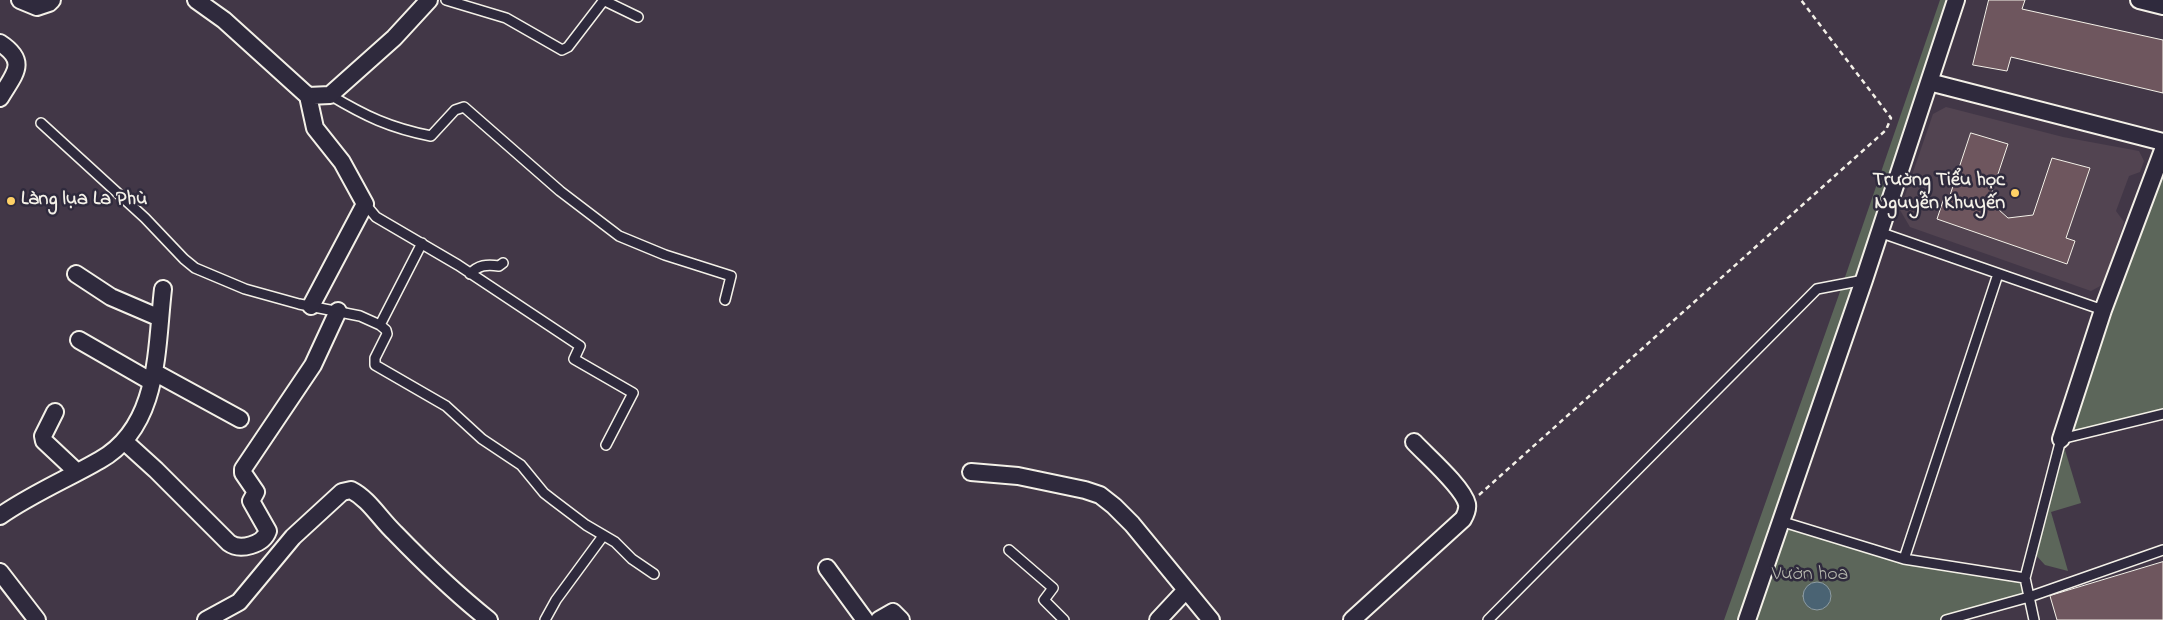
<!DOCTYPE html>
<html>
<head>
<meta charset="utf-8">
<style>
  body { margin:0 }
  canvas { display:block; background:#423747 }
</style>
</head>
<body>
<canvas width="2163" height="620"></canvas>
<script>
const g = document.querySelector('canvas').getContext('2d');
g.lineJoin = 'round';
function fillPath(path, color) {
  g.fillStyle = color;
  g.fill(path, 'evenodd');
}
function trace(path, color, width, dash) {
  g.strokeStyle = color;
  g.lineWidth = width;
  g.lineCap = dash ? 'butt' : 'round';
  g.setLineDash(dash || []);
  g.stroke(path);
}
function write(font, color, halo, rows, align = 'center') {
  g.font = font + ' "Indie Flower",sans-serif';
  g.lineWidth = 5;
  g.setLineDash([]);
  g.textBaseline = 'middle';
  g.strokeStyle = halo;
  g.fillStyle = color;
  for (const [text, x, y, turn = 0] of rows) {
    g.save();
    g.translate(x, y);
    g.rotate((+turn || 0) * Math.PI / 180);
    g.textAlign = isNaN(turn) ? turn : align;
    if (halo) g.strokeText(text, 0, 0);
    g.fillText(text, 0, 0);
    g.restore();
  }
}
fillPath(new Path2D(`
  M1946,107L2063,137L2139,151L2144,161L2140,172L2129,176L2116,211L2124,222L2104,284L2091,291L1910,227L1900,210L1933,114Z`), '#524451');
fillPath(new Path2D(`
  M1940,0H1956L1863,280L1843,283Z
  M2163,153V413L2062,438Z
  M1862,281L1780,521L1904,559L2025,579L2028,597L1945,620H1724L1842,286Z
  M2062,440L2081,503L2051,512L2068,571L2045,565L2033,552Z`), '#5c665a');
const water = new Path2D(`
  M1803 596a14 14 0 1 1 28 0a14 14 0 1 1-28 0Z`);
fillPath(water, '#4a6373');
trace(water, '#8e9ca2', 1);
const building = new Path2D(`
  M1989,0H2025L2022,9L2163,40V93L2011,57L2007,71L1973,65Z
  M1971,133L2008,144L1989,201L2008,218L2033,215L2052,158L2090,168L2066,238L2075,241L2067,264L1937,219L1945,195L1949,197Z
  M2163,562V620H2057L2050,596Z`);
fillPath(building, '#6e565e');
trace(building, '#f4f1e8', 1);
const lane = new Path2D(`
  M446,0L506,18L562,50L568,47L604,0
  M605,1L638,17
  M330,95C365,116 390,128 431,136L455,110L464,107L560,191L619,236L665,255L731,276L725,300
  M41,123L145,218L184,259L195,268L245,289L299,304L360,316L380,325L386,330L387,334L375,358V365L446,406L482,439L521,465L544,493L553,500L586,525L615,542L632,559L654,574
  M365,204L376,217L458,265L580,346L574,359L633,393L606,445
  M1879,232L2103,310
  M470,274C478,265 487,264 499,266L503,263
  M380,325L422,243
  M1780,521L1904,559L2025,578
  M1009,550L1053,588L1044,600L1064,620
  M1904,559L1998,274
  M545,620L556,600L603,536
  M1488,620L1817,289L1864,280
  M1946,620L2029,597L2163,550
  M2034,620L2025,578L2061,439L2163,414`);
const street = new Path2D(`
  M20,0L37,7L49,3L52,0
  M196,0L224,20L308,96L315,128L342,162L365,204L311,306
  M2139,0L2163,6
  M0,43C29,62 14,74 0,98
  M1929,82L2163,142
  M308,96L330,95L394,38L429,0
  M76,274L111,297L160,318
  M79,340L152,382
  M154,372L240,419
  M55,412L43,436L44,441L77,472
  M2061,439L2103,310L2163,150
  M124,441L156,470L229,543C240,551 263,545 268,531L251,501L256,492L243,473V469L313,365L338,311
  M971,472L1018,476L1085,490L1100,495L1114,506L1132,524L1211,620
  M0,516C31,494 67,479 100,460C160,426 156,349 163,289
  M827,568L865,620
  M0,572L37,620
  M206,620L239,602L293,537L342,492L351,490C369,499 380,519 395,533C425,564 455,593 489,620
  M879,620L893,612L901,620
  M1158,620L1186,590
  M1352,620L1463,519C1466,514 1468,510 1467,504C1463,487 1427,456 1414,442
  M1747,620L1864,280L1956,0`);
trace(lane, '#f4f1e8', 12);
trace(street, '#f4f1e8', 20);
trace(new Path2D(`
  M1479,495L1886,130L1891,118L1801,0`), '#f4f1e8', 2.5, [5, 4]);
trace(lane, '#2f2a3d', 9);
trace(street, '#2f2a3d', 16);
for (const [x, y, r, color] of [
  [2015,193,5,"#ffd166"],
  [11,201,5,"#ffd166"]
]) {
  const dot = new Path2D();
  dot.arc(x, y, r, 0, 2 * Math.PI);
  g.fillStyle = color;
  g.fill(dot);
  trace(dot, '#2f2a3d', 2);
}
write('bold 20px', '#f4f1e8', '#2f2a3d', [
  ["Trường Tiểu học",2005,182],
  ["Nguyễn Khuyến",2005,205],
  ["Làng lụa La Phù",21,201,"left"]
], 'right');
write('20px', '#b7b9af', '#2f2a3d', [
  ["Vườn hoa",1810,576]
]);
</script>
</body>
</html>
